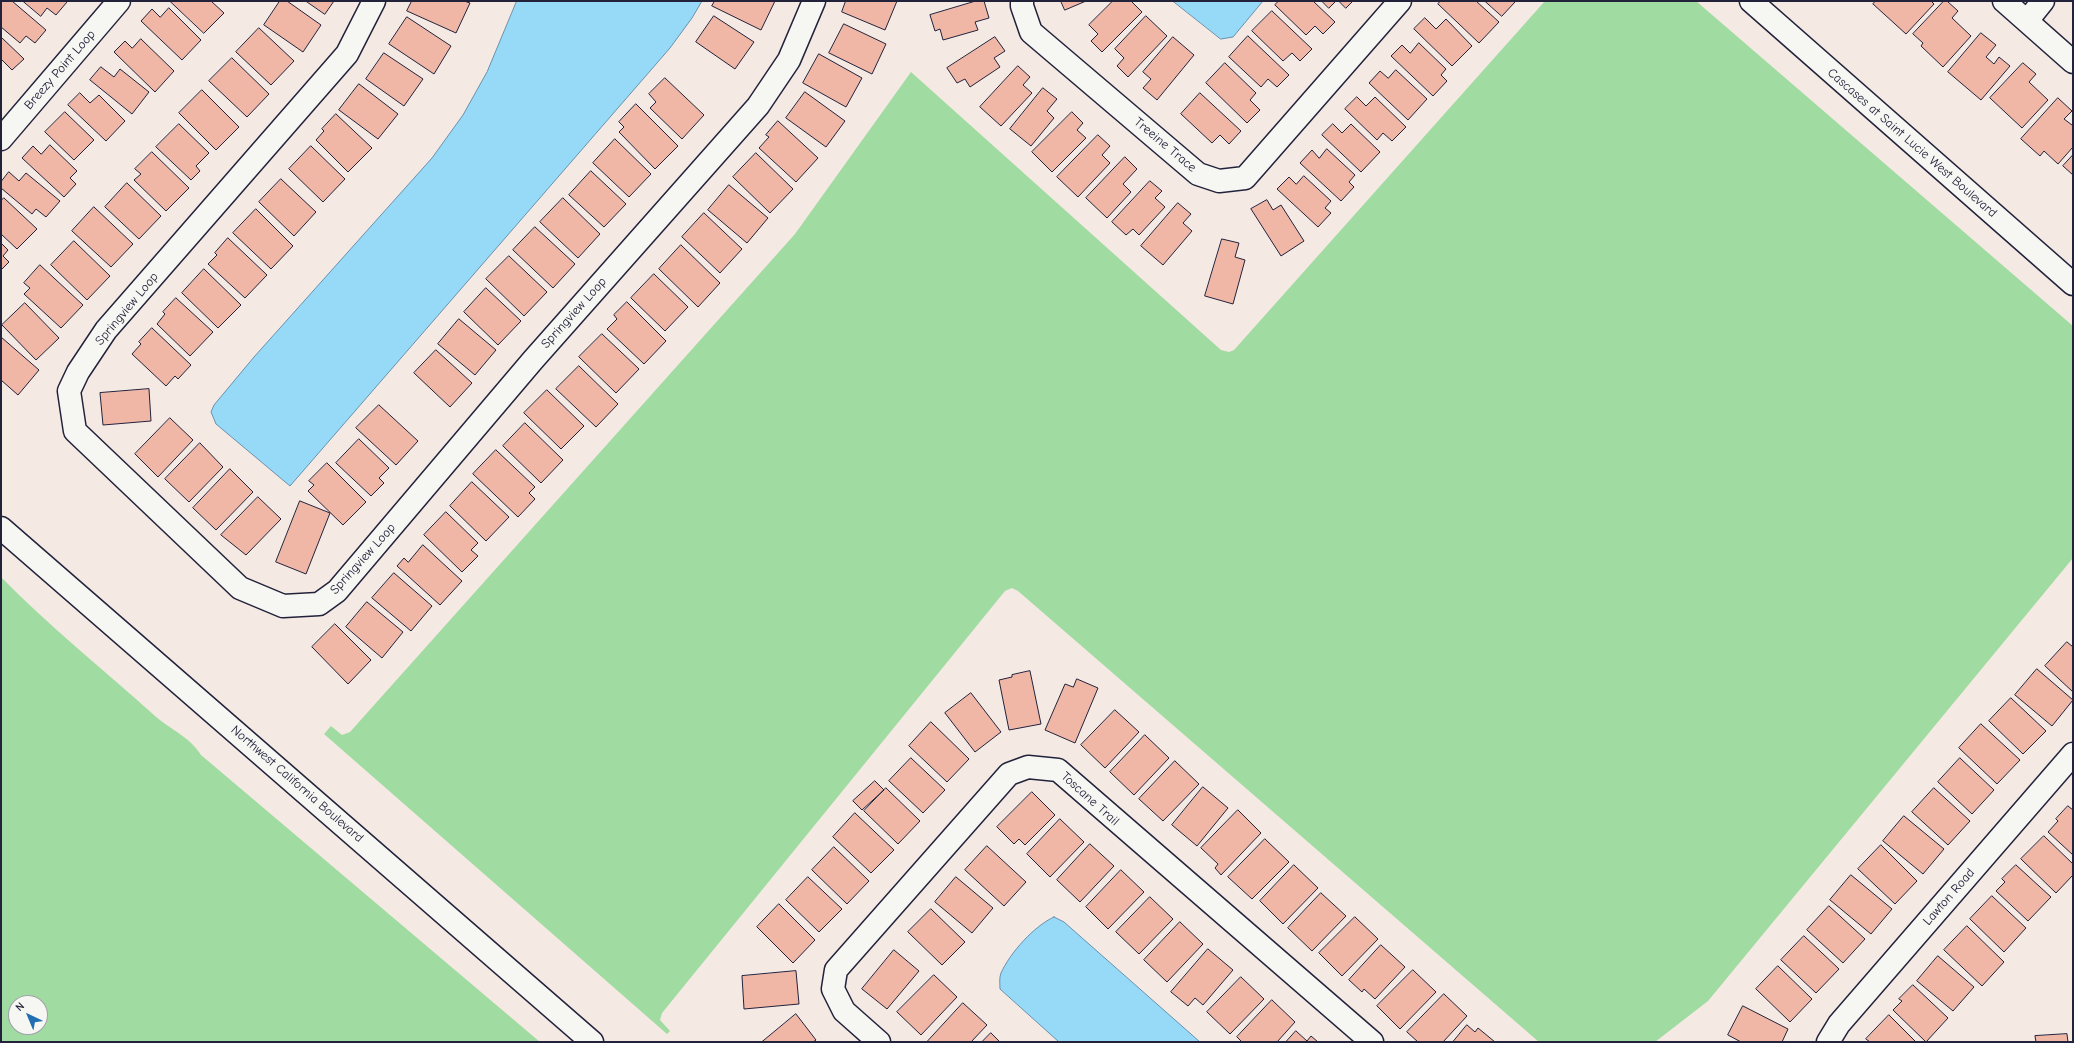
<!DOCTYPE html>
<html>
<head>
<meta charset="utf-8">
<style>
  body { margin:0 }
  #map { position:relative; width:2074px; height:1043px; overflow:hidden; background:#f5e9e3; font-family:"Comic Neue",sans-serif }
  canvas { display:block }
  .frame { position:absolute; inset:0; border:2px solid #22223b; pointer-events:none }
  .north { position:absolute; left:8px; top:995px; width:40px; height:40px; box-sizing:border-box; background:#f6f6f2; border:1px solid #a1a1a9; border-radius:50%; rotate:316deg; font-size:11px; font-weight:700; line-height:16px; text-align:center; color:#22223b }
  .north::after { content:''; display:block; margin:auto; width:14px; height:18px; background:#1f6fb2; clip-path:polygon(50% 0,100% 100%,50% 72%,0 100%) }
</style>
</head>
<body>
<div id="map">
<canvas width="2074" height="1043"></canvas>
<div class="frame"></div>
<div class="north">N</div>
</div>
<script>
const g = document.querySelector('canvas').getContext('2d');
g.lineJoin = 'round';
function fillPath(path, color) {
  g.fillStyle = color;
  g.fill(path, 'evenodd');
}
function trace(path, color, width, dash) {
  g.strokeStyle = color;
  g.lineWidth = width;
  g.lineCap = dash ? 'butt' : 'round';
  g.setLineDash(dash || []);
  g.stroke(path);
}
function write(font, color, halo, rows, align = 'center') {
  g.font = font + ' "Comic Neue",sans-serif';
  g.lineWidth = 3;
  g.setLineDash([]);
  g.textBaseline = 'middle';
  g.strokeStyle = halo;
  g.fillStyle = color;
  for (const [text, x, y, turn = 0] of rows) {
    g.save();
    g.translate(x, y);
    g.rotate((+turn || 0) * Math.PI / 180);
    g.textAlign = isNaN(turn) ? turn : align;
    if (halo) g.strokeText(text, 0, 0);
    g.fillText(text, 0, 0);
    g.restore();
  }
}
fillPath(new Path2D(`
  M1545,1H1696L2073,326V558L1708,1001L1655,1042H1539L1018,591L1012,588L1005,591L662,1013L660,1020L670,1031L667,1034L324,734L331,726L342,735L350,732L795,234L911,72L1221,350L1229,352L1234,350Z
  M1,577C49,626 104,670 155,716C171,730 190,737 201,755L540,1042H1ZM16,1003H40V1027H16Z`), '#a0dba2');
const water = new Path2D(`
  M517,1H702L692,18L670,48L290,486L216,424L211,412L214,405L254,357L432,158L463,115L487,72Z
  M1173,1H1263L1233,37L1221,39Z
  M1054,917L1064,922L1200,1042H1059L1000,989C1000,984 999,978 1001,973C1010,953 1034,926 1054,917Z`);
fillPath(water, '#96daf8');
trace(water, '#6890ac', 1);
const building = new Path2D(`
  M1,1H12L46,30L35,43L26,36L20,43L1,27Z
  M23,1H66L67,2L56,15L47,8L41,16Z
  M170,1H211L224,13L204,33Z
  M280,1H287L321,25L303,52L264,25Z
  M306,1H334L325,14Z
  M412,1H464L470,3L456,33L407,11Z
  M715,1H775L761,30L712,6Z
  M846,1H897L885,30L842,12Z
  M976,1H984L989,18L975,22L978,30L943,40L940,29L935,31L930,15Z
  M1061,1H1086L1065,10Z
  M1113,1H1131L1142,12L1102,52L1091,41L1098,34L1089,25Z
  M1279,1H1313L1335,22L1323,34L1315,26L1306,35L1275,5Z
  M1322,1H1336L1329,8Z
  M1339,1H1353L1346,8Z
  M1441,1H1476L1499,22L1479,43L1438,4Z
  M1485,1H1515V2L1502,16Z
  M1876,1H1931L1934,4L1906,34L1873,4Z
  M1944,1H1947L1958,11L1952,18L1971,36L1943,67L1921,46L1923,43L1913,34Z
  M169,8L201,40L182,60L141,21L152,9L160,17Z
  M1272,11L1312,49L1300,61L1292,53L1283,61L1252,31Z
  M714,16L754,42L735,69L696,42Z
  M1146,16L1167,36L1128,77L1117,66L1124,58L1115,49Z
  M407,17L451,46L434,74L389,44Z
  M1425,18L1436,29L1446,19L1472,46L1452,66L1414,29Z
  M844,24L886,44L872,74L829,53Z
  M259,28L294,61L271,85L236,52Z
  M1981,33L1996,45L1986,57L1994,64L1999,57L2010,66L1981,100L1948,72Z
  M1248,36L1289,75L1277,87L1268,79L1261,87L1229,57Z
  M1,37L24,59L12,70L2,60L1,62Z
  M995,37L1005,51L994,58L1000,67L970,87L965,79L957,83L947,68Z
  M1173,37L1194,55L1157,100L1143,88L1151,79L1143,72Z
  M141,39L174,71L155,92L114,52L125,41L132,48Z
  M1419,43L1446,69L1441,75L1447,81L1433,96L1391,56L1402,45L1410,53Z
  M384,53L423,79L404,106L366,79Z
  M819,54L862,78L846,107L803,83Z
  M232,58L269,94L247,117L209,81Z
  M1225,63L1256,93L1250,100L1260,110L1247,123L1206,83Z
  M2023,63L2036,74L2029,82L2048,100L2022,128L1990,98Z
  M1018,66L1030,77L1023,85L1032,93L1001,126L980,107Z
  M101,67L114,77L120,69L149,92L132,114L90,80Z
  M1396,70L1427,99L1408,120L1369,83L1380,71L1388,78Z
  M665,78L704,115L682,139L650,108L656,102L649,94Z
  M359,84L398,114L378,139L339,110Z
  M1043,88L1057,99L1047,111L1054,118L1031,146L1010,129Z
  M202,90L239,127L216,150L179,113Z
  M805,92L845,121L826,147L786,118Z
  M80,93L90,103L99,95L125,121L106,141L68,105Z
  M1200,93L1241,131L1229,144L1220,135L1212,143L1181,114Z
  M1357,97L1366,106L1375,97L1406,127L1392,141L1383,133L1377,140L1345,109Z
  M2058,98L2072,111L2064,119L2072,125L2073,124V147L2058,164L2044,151L2040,156L2021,139Z
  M636,104L678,146L655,169L619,132L624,127L619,122Z
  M65,112L94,140L74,160L45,132Z
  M1072,112L1083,123L1077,130L1086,138L1052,172L1032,152Z
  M336,114L372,148L348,172L316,140L324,131L322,129Z
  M778,121L818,158L796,182L759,148L769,137L766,135Z
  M179,124L209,153L196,166L200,171L191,180L156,147Z
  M1333,124L1342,133L1351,124L1380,152L1361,172L1322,135Z
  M1098,135L1110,146L1102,155L1110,163L1078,197L1057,177Z
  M615,139L651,174L629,197L593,163Z
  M50,145L77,171L70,178L76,184L64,197L22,158L33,146L41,154Z
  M311,146L345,179L323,202L289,169Z
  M1327,149L1355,175L1349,182L1354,187L1341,201L1300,163L1312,150L1319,158Z
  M152,152L189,188L166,211L134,180L141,174L135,169Z
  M756,153L793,189L770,213L733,177Z
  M2073,155V175L2063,166Z
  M1125,157L1137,169L1123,184L1131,192L1107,218L1086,198Z
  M591,171L626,204L604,227L569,195Z
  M9,172L19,181L26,173L60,201L46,217L36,209L32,214L1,188V182Z
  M1304,176L1331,201L1325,208L1331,213L1318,227L1277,189L1289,177L1296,184Z
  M281,179L316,212L294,236L259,202Z
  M1150,181L1162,191L1155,198L1165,207L1139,235L1133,229L1126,235L1112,222Z
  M127,183L161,216L139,239L105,207Z
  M729,185L768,218L747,243L708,210Z
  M4,198L37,229L17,249L1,234V201Z
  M563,198L600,234L578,258L540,222Z
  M1267,200L1273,210L1281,205L1304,241L1281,256L1251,209Z
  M1178,203L1191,214L1183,223L1192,231L1163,265L1141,246Z
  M94,207L133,244L111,267L72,231Z
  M256,209L293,246L271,269L233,233Z
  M704,213L742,249L720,273L682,237Z
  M535,227L575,264L553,288L513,250Z
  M228,238L267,275L245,298L208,264L217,255L215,253Z
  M1222,239L1239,243L1235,257L1245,260L1233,304L1205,296Z
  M74,241L110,276L87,300L51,265Z
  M1,243L8,250L3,256L9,262L1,270Z
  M681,245L720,283L698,307L659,269Z
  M509,256L547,292L524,316L486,279Z
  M40,265L83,305L61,328L24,294L30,288L24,283Z
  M204,269L241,305L218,328L182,293Z
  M654,274L688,307L665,331L631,298Z
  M486,288L521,321L498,345L464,312Z
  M176,298L213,332L190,356L157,324L165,314L163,312Z
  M627,302L666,341L644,364L607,329L617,319L614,315Z
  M25,303L59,338L36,360L2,325Z
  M459,319L496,350L475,375L438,344Z
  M152,328L191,365L178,379L175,376L166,386L132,354L141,344L139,342Z
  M602,334L639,369L616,393L579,357Z
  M1,337L39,370L18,395L1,380Z
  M436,350L472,383L450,407L414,373Z
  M579,366L618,404L596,427L556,389Z
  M149,389L151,421L103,425L100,393Z
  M547,390L584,426L561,449L524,413Z
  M379,405L418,441L396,465L356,428Z
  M170,418L193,440L158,477L135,454Z
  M525,423L563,460L541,483L503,446Z
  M359,439L389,468L379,478L384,483L371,496L336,463Z
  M200,443L223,467L189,502L165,479Z
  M496,450L535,487L529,493L535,499L518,517L473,474Z
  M327,463L366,502L343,525L308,491L314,485L309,481Z
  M230,469L253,492L216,530L193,508Z
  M472,482L509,517L486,541L450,506Z
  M258,497L281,519L246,555L221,535Z
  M300,501L330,513L306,574L276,562Z
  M446,512L478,543L471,550L478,556L462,572L424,535Z
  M423,545L462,581L440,605L397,566L404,558L408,562Z
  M394,573L432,606L411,631L372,598Z
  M367,602L403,632L382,658L346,627Z
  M335,624L371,660L348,684L312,647Z
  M2067,642L2073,647V692L2045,666Z
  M2037,669L2073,700L2052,726L2015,695Z
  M1030,671L1041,724L1009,730L999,680L1012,677V675Z
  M1077,679L1098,688L1075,743L1045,730L1065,684L1073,687Z
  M971,693L1001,732L975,752L945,713Z
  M2011,698L2046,731L2023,754L1989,721Z
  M1115,710L1139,732L1105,768L1081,745Z
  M931,722L969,759L947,782L909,746Z
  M1981,724L2020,760L1997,784L1959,748Z
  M1145,735L1169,758L1134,795L1110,772Z
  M911,758L945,790L923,813L889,781Z
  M1960,758L1994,790L1972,814L1938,782Z
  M1175,761L1199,784L1163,821L1139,799Z
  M875,781L884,790L862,810L853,801Z
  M1203,787L1228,808L1197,846L1172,825Z
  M886,788L920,821L898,844L864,811Z
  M1934,788L1970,821L1948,845L1912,812Z
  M1032,792L1055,815L1025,845L1019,839L1014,844L997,827Z
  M2068,806L2073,810V855L2048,832L2058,821L2056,819Z
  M1238,810L1261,833L1221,875L1215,868L1218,864L1201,848Z
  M855,813L894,850L871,873L833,837Z
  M1904,816L1944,849L1923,874L1883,841Z
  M1060,819L1084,842L1050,877L1027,854Z
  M2044,836L2073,864V875L2056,893L2021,859Z
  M1265,839L1289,862L1252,899L1228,877Z
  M1090,844L1114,866L1080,902L1057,880Z
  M1881,845L1917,881L1895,904L1858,869Z
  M987,846L1026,882L1004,906L965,870Z
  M834,847L869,881L847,904L812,870Z
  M1294,865L1318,888L1283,924L1260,901Z
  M2016,865L2051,897L2028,921L1996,891L2005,882L2002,879Z
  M1121,870L1144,892L1108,929L1086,907Z
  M1851,875L1892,909L1871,934L1830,900Z
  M808,877L842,909L819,932L786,900Z
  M956,877L993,908L972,933L935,902Z
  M1321,893L1346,916L1312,951L1288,928Z
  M1992,896L2026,928L2004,952L1970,919Z
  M1150,897L1173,919L1139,954L1116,932Z
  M779,904L815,940L793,963L757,927Z
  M1829,906L1865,939L1843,963L1807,930Z
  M931,909L965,942L942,965L908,932Z
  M1355,917L1378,939L1342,976L1319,953Z
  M1180,922L1203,944L1167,982L1144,960Z
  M1967,926L2004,962L1982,986L1944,950Z
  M1804,936L1839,969L1816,993L1781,960Z
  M1381,945L1405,967L1375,999L1364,989L1362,992L1349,980Z
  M1208,949L1233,970L1203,1005L1195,998L1188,1006L1171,992Z
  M894,950L919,971L887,1009L862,989Z
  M1938,956L1974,987L1953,1011L1917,981Z
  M1778,966L1812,999L1790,1022L1756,989Z
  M1413,970L1436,992L1400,1029L1377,1006Z
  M796,971L799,1004L744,1009L742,976Z
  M934,975L957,997L921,1035L897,1012Z
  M1241,977L1264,999L1230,1034L1207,1012Z
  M1913,985L1948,1018L1926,1042L1893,1010L1902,1001L1899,999Z
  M1444,994L1467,1016L1443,1042H1418L1407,1032Z
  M1272,1000L1295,1022L1277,1042H1242L1237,1037Z
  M963,1003L987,1025L971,1042H927Z
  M1743,1006L1788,1029L1782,1042H1741L1728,1035Z
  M796,1014L816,1040L813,1042H762Z
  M1889,1015L1916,1042H1870L1866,1039Z
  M1467,1025L1475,1032L1478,1028L1495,1042H1453Z
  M1296,1031L1307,1041L1311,1036L1318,1042H1286Z
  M991,1033L1000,1042H982Z
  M2067,1034L2068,1042H2036L2035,1036Z`);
fillPath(building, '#f0b7a7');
trace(building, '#22223b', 1);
const minor = new Path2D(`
  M374,1L347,54L106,330L78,372L69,391L75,431L240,588L283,606L319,604L337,591L533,360L758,106L789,60L814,1
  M1022,1V6L1031,32L1198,174L1219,181L1245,178L1400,1
  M1751,1L2073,284
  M2004,1L2073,62
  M2027,21L2043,1
  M1,139L119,1
  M1,528L592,1042
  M879,1042L844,1011L833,989L836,970L1009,774L1028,767L1058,770L1372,1042
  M1828,1042L1839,1024L2073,754`);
trace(minor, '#22223b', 25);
trace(minor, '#f6f6f2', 22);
write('13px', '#22223b', '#f6f6f2', [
  ["Breezy Point Loop",60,70,-49],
  ["Cascases at Saint Lucie West Boulevard",1912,143,41],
  ["Treeine Trace",1165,145,40],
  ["Springview Loop",127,309,-50],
  ["Springview Loop",574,313,-48],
  ["Springview Loop",363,559,-48],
  ["Northwest California Boulevard",297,784,41],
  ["Toscane Trail",1090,799,42],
  ["Lawton Road",1949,897,-49]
]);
</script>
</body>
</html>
